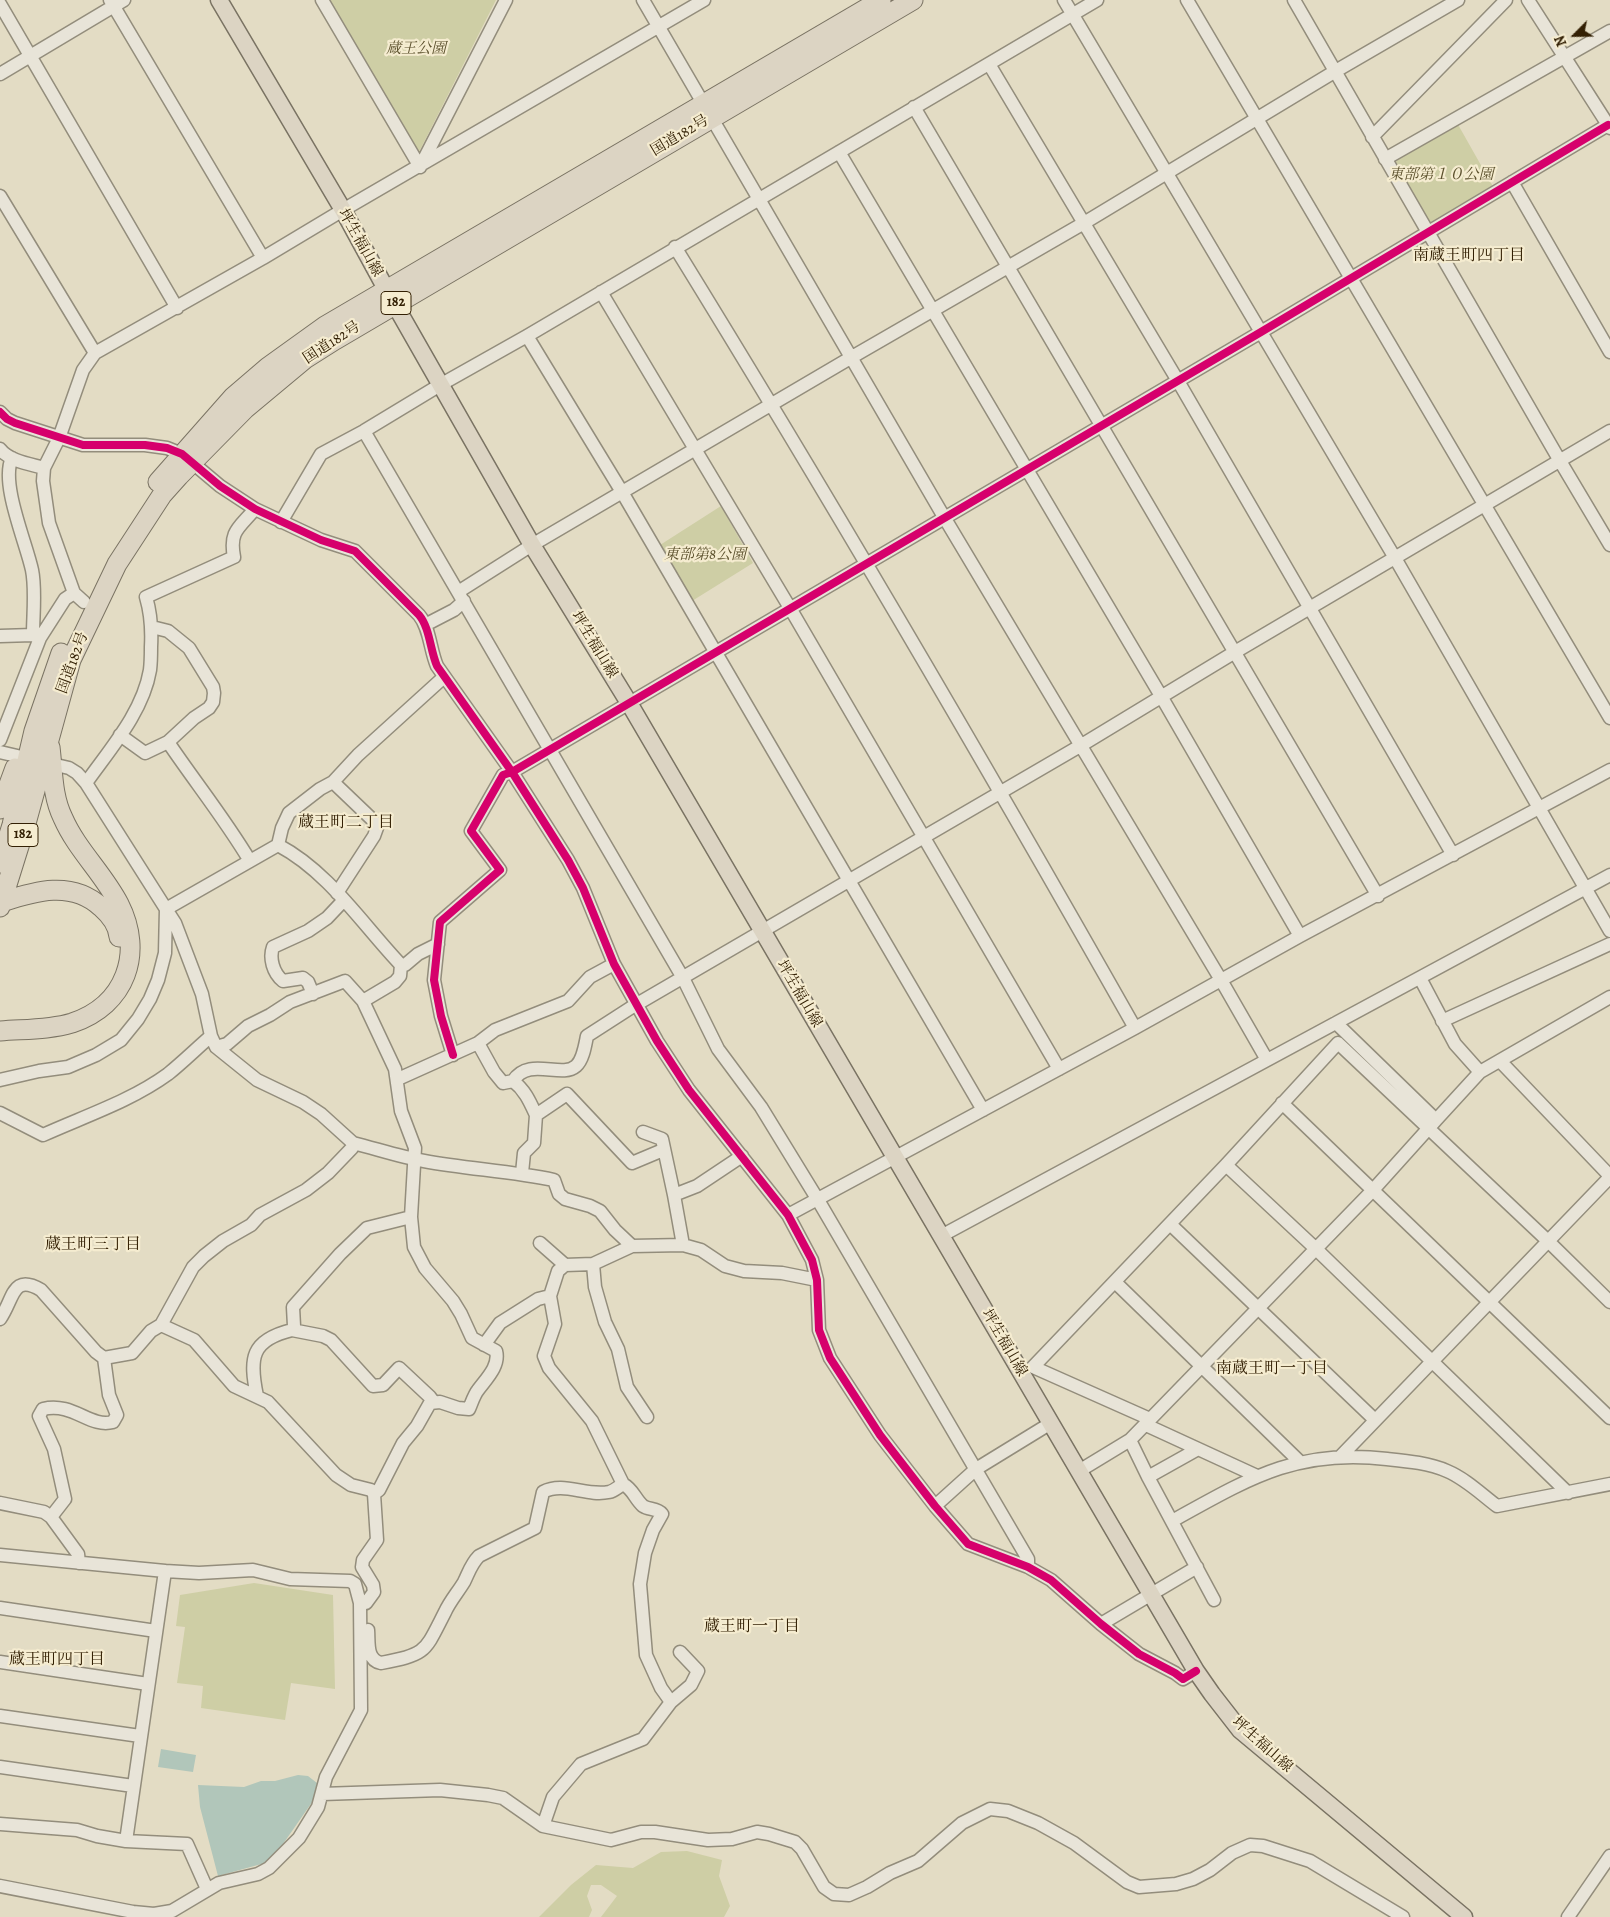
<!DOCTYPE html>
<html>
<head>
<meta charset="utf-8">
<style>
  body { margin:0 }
  #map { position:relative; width:1610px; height:1917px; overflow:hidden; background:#e3dcc4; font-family:Alegreya,serif }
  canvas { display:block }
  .north { position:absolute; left:1550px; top:10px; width:50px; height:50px; -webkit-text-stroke:4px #f5ecd0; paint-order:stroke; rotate:247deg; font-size:14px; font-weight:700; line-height:20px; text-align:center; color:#332004 }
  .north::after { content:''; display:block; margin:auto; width:18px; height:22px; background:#332004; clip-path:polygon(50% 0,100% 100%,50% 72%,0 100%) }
</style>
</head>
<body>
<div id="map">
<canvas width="1610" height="1917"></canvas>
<div class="north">N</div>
</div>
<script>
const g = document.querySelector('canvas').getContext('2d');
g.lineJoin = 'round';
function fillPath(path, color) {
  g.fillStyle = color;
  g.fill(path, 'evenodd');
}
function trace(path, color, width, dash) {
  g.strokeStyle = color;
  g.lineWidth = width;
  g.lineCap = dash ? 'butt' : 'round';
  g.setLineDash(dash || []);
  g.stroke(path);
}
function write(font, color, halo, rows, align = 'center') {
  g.font = font + ' Alegreya,"Noto Serif JP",serif';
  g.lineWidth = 4.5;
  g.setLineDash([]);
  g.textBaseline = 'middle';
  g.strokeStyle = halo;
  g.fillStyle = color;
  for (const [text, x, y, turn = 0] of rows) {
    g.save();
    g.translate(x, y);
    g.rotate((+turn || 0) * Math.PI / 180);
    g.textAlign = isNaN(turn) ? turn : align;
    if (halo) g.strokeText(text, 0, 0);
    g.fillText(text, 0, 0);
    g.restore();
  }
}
fillPath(new Path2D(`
  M330,0H496L419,152Z
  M1456,121L1495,190L1429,230L1387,160Z
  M721,506L753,563L692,601L660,545Z
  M254,1583L333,1595L335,1689L291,1683L285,1720L201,1708L203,1686L177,1683L185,1627L176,1626L180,1595Z
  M687,1851L722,1860L719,1876L730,1906L724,1917H601L617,1896L601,1885H591L587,1896L592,1910L589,1917H539L571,1885L596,1865L633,1868L661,1852Z`), '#cecea5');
fillPath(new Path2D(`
  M161,1749L196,1755L193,1772L158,1767Z
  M298,1775L308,1776L317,1783L315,1798L276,1854L265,1863L218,1876L200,1807L198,1785L244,1787L261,1781H275Z`), '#b1c6ba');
const minor = new Path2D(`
  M110,0L263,258
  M322,0L420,167
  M643,0L944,517L1221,980L1267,1060
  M1064,0L1395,558L1610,931
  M1187,0L1610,718
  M1294,0L1560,461L1610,545
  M1528,0L1610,128
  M0,4L177,308
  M989,64L1178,381L1453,855
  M0,74L124,0
  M914,107L1378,896
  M1372,137L1506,0
  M839,152L1161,696L1300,936
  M1385,159L1610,31
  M420,167L506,0
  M1512,182L1610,352
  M0,196L95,353
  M675,247C834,505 986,765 1135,1028
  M601,292L790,608L1059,1069
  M527,336L622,492L983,1110
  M0,412L7,419L15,423L83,445H145L167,448L182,454L220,486L255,509L321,540L355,551L419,615C430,628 430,650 437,666L512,772L568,860L583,888L614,964L657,1041L689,1090L788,1215L812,1260L817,1280L819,1330L830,1358L880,1435L935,1506L968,1544L1028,1567L1051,1580L1101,1624L1139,1654L1175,1673L1183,1679L1196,1671
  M364,431L683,978L718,1049L761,1107L818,1200L1028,1559V1567
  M0,449C9,461 30,464 44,468
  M12,458C0,483 26,542 32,570C36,589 33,615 33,635
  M281,522L321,454L364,431L440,385L527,336L1097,0
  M458,592L532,545L852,357L1084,223L1334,72L1458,0
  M84,602L74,593L49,523L43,481L44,468L59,438L83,370L95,353L263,258L343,210L704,0
  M425,625L454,610L464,601
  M0,636L33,635L39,638
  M120,735L145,753L168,742L194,718L209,708L213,702L214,693L213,687L189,648L168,631L152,627
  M0,740L40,638L65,599L74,593
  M168,742C195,782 225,819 250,861
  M0,752L69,768L77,773L86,783L166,909L165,953L158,980L150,999L138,1019L121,1040L96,1055L68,1067L39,1071L0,1080
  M333,782L378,825L374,836L337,893
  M86,783C110,749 143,712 150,670C151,662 151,654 151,647C152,629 151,614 146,597L234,557C229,531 239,528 255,509
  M278,845C329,872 362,924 401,965H405L418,954L438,944
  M1420,978L1455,1044L1480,1072
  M313,994L308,982L303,978L283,981C273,973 269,958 273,947L308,931L327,918L344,900
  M363,1001L395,982L400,976L401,965
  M1442,1021L1610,944
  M1336,1023L1436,1120L1480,1072L1610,997
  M478,1043L494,1072L503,1083L513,1081C525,1090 530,1102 536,1115
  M216,1047L227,1044L248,1026L270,1015L290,1002L345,981L363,1001L395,1069L401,1111L415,1148L411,1217L414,1247L425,1268L453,1301L461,1314L472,1338L496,1351C500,1366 486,1379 478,1390C474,1395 472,1402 469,1409L458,1408L440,1402L430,1403L417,1426L403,1443L379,1490L374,1494
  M453,1055L441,1016L434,980L440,922L500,870L471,831L503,775L512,772L1261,332L1608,125
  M1500,1061L1610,1176
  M398,1079L478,1043L495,1030L568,1001L590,977L614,964
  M513,1081C529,1056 561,1079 576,1066C583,1060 585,1046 587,1036L632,1007L1080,746L1235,652L1610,431
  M1282,1103L1610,1418
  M0,1113L43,1135C85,1116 131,1101 168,1074C183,1062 197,1048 211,1036
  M643,1132L662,1139L674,1195
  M353,1143C377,1149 401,1157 424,1161C467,1169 511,1171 554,1180L559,1194L565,1199L590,1206L600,1211L615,1230L632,1246
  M1226,1165L1315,1248L1568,1493
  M522,1173L524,1153L534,1143L536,1115L567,1094L632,1163L663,1150
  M788,1215L1135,1028L1300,936L1610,770
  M1170,1224L1375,1420
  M941,1236L1610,875
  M540,1243L565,1265L593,1264L632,1246L683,1245L701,1250L725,1266L744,1271L782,1273L817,1280
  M683,1245L674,1195L697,1186L742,1156
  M593,1264L595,1287L605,1322L618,1349L627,1387L647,1417
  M565,1265L558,1271L550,1296L555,1324L544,1356L549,1368L592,1421L623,1484
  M1115,1282L1300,1462
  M0,1319C14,1299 12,1273 41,1290L96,1352L104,1358L132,1353L151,1331L161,1325
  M292,1330L323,1336L331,1340L373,1386L383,1385L399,1368L430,1397L433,1401
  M484,1345L500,1323L538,1299L550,1296
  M257,1396C249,1358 251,1340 292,1330L294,1326L293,1307L340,1254L367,1228L411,1217
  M1150,1419L1033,1367L1226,1165L1338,1043L1549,1242L1610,1302
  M1146,1425L1257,1476
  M1130,1440L1373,1190L1436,1120
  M1341,1456L1610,1177
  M1079,1471L1130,1440L1148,1477L1214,1600
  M1148,1477L1198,1449
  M0,1503L44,1512L51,1517L78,1554L79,1563
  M935,1506L976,1469L1051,1423
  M51,1517L65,1499L54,1449L39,1416L43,1409C74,1402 89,1428 113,1422L117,1415L109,1395L104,1358
  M1172,1521C1248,1479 1297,1448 1387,1459C1407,1461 1429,1463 1447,1471C1466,1479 1481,1494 1497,1506L1610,1484
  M0,1555L165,1571L199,1573L253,1570L290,1579L350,1581L355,1584L360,1603L361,1710L326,1777L318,1807L299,1838L269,1868L258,1874L219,1883L172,1911L154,1914L133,1912L0,1886
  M360,1603H366L374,1592L373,1585L362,1567L363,1560L377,1540L374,1494L371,1490L351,1485L336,1475L268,1402L234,1386L194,1340L161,1325L193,1267L204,1256L223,1241L251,1225L260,1215L306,1190L328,1173L352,1148L353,1143L321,1114L303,1102L257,1080L216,1047L211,1036L202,994L175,923L166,909L278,845L282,828L289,813L320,789L333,782L358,755L444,677
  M0,1608L156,1631
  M1101,1624L1197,1567
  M368,1630C369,1642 366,1660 381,1663C427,1654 424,1653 445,1612C450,1601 458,1592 464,1582C469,1572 471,1564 479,1556L535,1528L543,1492C564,1481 586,1497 609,1492C614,1491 618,1487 623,1484C633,1489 635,1499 643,1506C649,1510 657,1508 662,1514L653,1530L645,1553L640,1584L646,1655L661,1688L671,1702
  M0,1662L148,1684
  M0,1716L140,1736
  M0,1767L133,1786
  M322,1794L440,1790L488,1795L503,1798L543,1826L611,1840L641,1832H655L708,1840L732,1839L757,1832L769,1834L795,1842L802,1849L824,1887L834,1894L849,1895L867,1887L890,1873L918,1861L962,1823L990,1809L1008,1811L1038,1823L1074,1843L1127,1882L1139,1887L1176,1884L1193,1879L1210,1870L1232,1853L1250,1845L1263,1846L1310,1861L1403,1917
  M0,1824L77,1830L97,1836L126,1841L187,1844L207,1889
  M543,1826L553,1797L581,1764L643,1739L671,1702L691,1685L698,1671L680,1652
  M126,1841L165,1571
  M1568,1917L1610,1856`);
const major = new Path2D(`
  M219,0L343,210L386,289L532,545L629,703L1196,1671L1212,1694L1240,1730L1464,1917`);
const highway = new Path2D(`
  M158,482L233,397L268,367L325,326L881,0
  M0,809L15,768
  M0,863L12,825L34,731L61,653
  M2,902C35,891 72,880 101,907C110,915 118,925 119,937
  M0,907L25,827L71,660L117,564L162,495L179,476L245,409L305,359L335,340L913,0
  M0,1031C23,1029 49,1030 72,1023C126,1005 144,953 119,904C103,873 77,850 63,818C52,796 53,771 50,747`);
trace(minor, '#938d7c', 15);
trace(major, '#7a7363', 19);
trace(highway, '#7a7363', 21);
trace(minor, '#e8e4d8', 12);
trace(major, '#dcd4c3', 16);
trace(highway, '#dcd4c3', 19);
trace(new Path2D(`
  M0,412L7,419L15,423L83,445H145L167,448L182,454L220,486L255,509L321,540L355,551L419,615C430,628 430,650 437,666L512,772L568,860L583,888L614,964L657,1041L689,1090L788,1215L812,1260L817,1280L819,1330L830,1358L880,1435L935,1506L968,1544L1028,1567L1051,1580L1101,1624L1139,1654L1175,1673L1183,1679L1196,1671
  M453,1055L441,1016L434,980L440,922L500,870L471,831L503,775L512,772L1261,332L1608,125`), '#d6006c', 8);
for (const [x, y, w] of [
  [396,303,30],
  [23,835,30]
]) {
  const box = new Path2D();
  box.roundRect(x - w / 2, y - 11.5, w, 23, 4);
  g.fillStyle = '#f5ecd0';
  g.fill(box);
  trace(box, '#332004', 1);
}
write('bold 14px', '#332004', null, [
  ["182",396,303],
  ["182",23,835]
]);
write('italic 15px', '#5c512d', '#f5ecd0', [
  ["蔵王公園",416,49],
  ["東部第１０公園",1441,175],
  ["東部第8公園",705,555]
]);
write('15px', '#332004', '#f5ecd0', [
  ["国道182号",680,136,-31],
  ["坪生福山線",360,243,61],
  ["国道182号",332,343,-33],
  ["坪生福山線",594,645,59],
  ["国道182号",73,663,-70],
  ["坪生福山線",799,994,60],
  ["坪生福山線",1004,1343,60],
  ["坪生福山線",1262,1745,42]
]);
write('16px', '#332004', '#f5ecd0', [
  ["南蔵王町四丁目",1469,256],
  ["蔵王町二丁目",346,823],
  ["蔵王町三丁目",93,1245],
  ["南蔵王町一丁目",1272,1369],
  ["蔵王町一丁目",752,1627],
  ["蔵王町四丁目",57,1660]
]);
</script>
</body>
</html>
